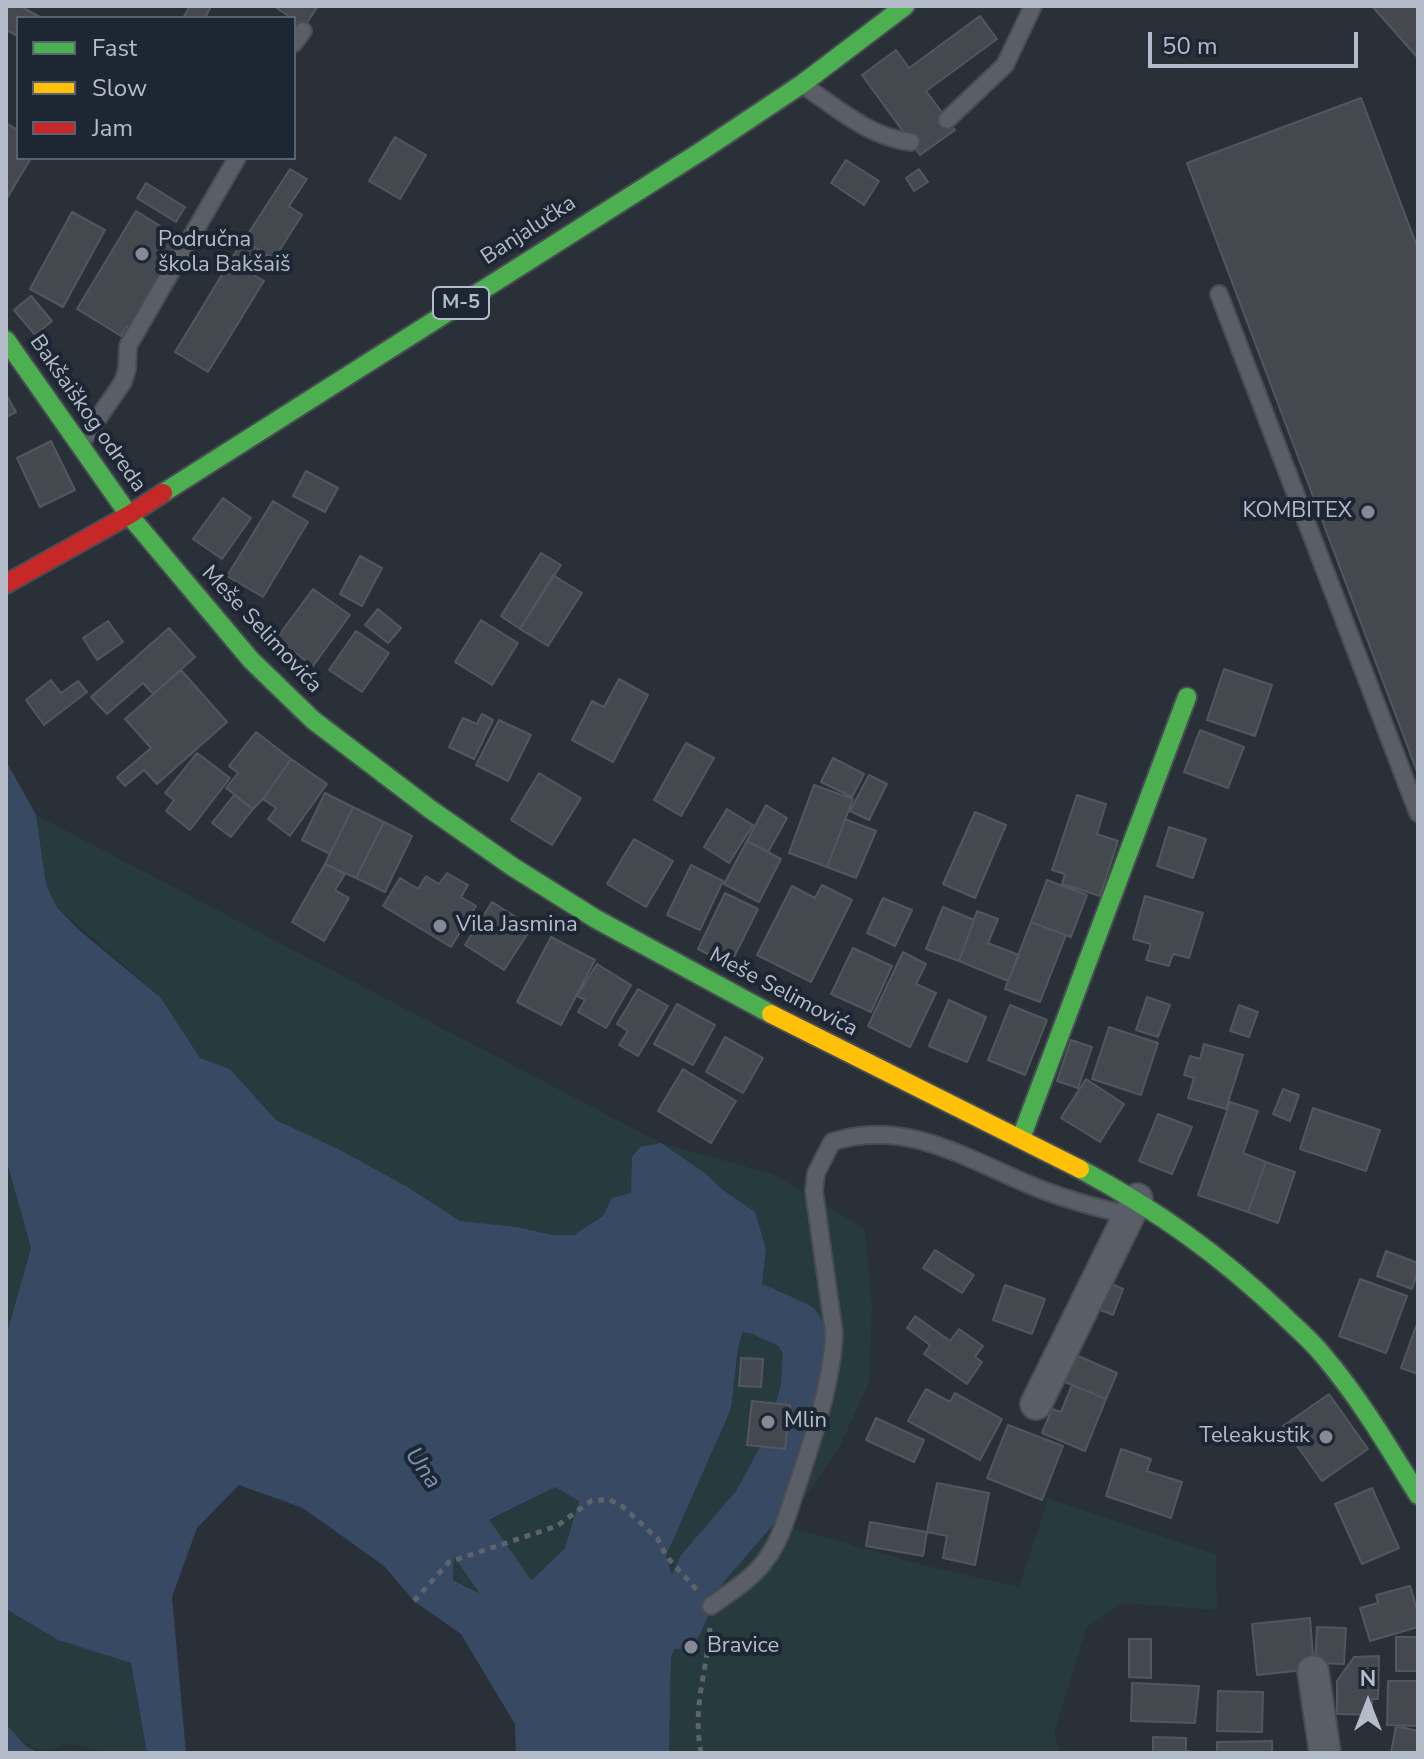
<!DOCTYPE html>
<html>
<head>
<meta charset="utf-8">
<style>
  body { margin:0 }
  #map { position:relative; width:1424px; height:1759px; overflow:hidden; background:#2a3038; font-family:"Nunito Sans",sans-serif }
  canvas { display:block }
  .frame { position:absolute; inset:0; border:8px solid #b4bcc9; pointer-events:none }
  .legend { position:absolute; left:16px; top:16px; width:280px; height:144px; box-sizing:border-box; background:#1d2633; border:2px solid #59626f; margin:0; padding:10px 14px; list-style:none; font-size:24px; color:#b4bcc9 }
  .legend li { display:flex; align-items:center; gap:16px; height:40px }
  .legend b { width:40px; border:2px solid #59626f }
  .north { position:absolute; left:1328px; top:1663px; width:80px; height:80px; -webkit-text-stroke:6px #1d2633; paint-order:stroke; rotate:0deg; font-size:22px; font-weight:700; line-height:32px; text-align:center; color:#b4bcc9 }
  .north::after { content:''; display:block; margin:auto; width:28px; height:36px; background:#b4bcc9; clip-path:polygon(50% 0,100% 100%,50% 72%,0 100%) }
  .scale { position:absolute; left:1148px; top:32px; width:210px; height:36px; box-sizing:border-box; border:4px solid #b4bcc9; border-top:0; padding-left:10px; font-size:24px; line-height:28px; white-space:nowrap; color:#b4bcc9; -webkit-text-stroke:6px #1d2633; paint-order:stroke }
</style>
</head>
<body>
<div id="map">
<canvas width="1424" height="1759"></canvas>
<div class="frame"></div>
<ul class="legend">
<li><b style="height:10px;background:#4caf50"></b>Fast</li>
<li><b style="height:10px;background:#ffc107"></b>Slow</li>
<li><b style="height:10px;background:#c62828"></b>Jam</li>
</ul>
<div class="north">N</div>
<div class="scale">50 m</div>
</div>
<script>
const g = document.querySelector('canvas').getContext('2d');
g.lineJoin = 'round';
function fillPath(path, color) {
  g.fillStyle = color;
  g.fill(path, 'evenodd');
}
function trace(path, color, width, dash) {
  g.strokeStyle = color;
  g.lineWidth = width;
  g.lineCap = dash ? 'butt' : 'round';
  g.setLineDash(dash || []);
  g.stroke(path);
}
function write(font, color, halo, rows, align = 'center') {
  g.font = font + ' "Nunito Sans",sans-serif';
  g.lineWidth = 8;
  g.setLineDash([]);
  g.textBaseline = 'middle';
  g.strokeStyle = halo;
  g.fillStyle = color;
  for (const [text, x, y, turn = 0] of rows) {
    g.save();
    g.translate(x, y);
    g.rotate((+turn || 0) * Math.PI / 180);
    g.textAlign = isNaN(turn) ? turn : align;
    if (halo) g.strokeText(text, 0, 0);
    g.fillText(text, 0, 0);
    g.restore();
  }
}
fillPath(new Path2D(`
  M36,815L661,1143L773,1174L865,1229L872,1308L869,1383L837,1452L784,1526L927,1566L1019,1587L1048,1499L1216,1554L1217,1610L1123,1603L1087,1627L1054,1733L1060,1753H669L671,1658L680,1634L675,1585L666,1556L731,1409L738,1348L750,1308L762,1285L766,1249L724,1191L705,1173L633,1157L631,1193L612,1198L603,1216L574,1235H552L518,1227L460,1221L406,1186L340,1150L276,1120L230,1069L200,1058L161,998L56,906L46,884Z
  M6,1159L31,1248L6,1336Z
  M555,1487L579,1501L565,1548L534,1578L489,1598L453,1579L454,1547L485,1523Z
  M6,1609L58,1640L131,1663L147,1753H108L67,1743C39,1759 26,1746 6,1724Z`), '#273a3e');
fillPath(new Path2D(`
  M6,761L36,815L46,884L56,906L79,930L161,998L200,1058L230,1069L276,1120L340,1150L406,1186L460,1221L518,1227L552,1235H574L603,1216L612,1198L631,1193L632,1157L640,1147L661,1143L706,1174L724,1191L755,1212L766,1249L762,1285L750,1308L738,1348L731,1409L666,1556L675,1585L680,1634L671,1658L669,1753H516L515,1724L461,1634L414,1601L384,1566L303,1508L239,1485L197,1528L172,1597L186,1753H147L131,1663L58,1640L6,1609V1336L31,1248L6,1159ZM555,1487L579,1501L565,1548L534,1578L489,1598L453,1580L454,1547L485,1522Z
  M6,1724L26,1746L39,1753H6Z`), '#384963');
trace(new Path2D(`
  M430,1479L608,1733L611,1753
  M677,1624L702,1569L757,1505L791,1442L806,1388L808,1348L797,1327L760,1310L750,1308`), '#384963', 50);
const building = new Path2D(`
  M9,6H20L42,18H18V36L6,30V11Z
  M190,6H211L205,18H183Z
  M274,6H318L304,27Z
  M1372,6H1418V58Z
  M980,16L997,39L926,91L955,130L920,155L862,75L896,50L909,68Z
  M1361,98L1418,249V774L1187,163Z
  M6,123L18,130V158H31L6,200Z
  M395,137L426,155L400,199L369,181Z
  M846,160L879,181L864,205L831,183Z
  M290,169L307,179L289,206L302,215L274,259L244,240Z
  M919,169L928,182L914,191L906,178Z
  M146,183L185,207L176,222L137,198Z
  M136,211L181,239L144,300L150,305L134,330L127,326L121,336L77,309Z
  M72,212L105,230L63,307L30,289Z
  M243,240L267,255L254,275L264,281L208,372L175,352Z
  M31,296L52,321L35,335L14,310Z
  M6,394L16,412L6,417Z
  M51,441L75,490L40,507L17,458Z
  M306,471L338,488L325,512L293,496Z
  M223,498L251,518L222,559L193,539Z
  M273,501L308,522L263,597L227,576Z
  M541,553L561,565L520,629L501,616Z
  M360,556L382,568L362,606L340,594Z
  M553,575L582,593L548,646L520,629Z
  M313,589L350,615L313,666L276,639Z
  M378,609L401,628L388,643L365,625Z
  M481,620L518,643L492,685L455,662Z
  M108,621L123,642L97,660L83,638Z
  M169,628L195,657L153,694L143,683L107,714L91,697Z
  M356,631L389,653L362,692L329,670Z
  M1224,669L1272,685L1255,736L1207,720Z
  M181,670L227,722L157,784L144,770L125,786L117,777L151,748L125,719Z
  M619,679L648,695L613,762L572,740L592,701L604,707Z
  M51,680L61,693L78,681L87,692L44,725L26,700Z
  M482,714L493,720L474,759L449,747L463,718L477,724Z
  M499,720L531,735L508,781L476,765Z
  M1200,730L1244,747L1228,788L1184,772Z
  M256,732L291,759L263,799L253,809L226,788L238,773L229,766Z
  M686,743L714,758L681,816L654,800Z
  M197,753L230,778L190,830L166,811L174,800L165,793Z
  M833,758L864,774L852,797L821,782Z
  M291,759L327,784L290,836L268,819L276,808L263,799Z
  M539,773L581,798L552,845L511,820Z
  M869,775L887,784L869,820L850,811Z
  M814,785L853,799L827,867L789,853Z
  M325,793L353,807L330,854L302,840Z
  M234,795L253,809L231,837L212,823Z
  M1077,795L1106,804L1097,834L1118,841L1100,896L1062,884L1065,874L1052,870Z
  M766,805L787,818L768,852L747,841Z
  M353,807L384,822L356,878L325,864Z
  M727,809L753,825L729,863L704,847Z
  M975,812L1006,825L975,898L943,884Z
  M845,819L876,831L856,878L827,867Z
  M384,822L412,836L385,892L356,878Z
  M1169,827L1206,839L1193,878L1157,866Z
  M634,839L673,861L646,907L607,884Z
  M747,841L781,859L759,902L724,884Z
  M325,864L345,874L335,890L349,898L324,941L292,922Z
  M691,865L723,881L700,930L667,915Z
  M447,873L468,885L461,897L476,906L451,947L383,906L400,878L418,889L426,876L439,884Z
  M1047,880L1087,895L1071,937L1031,922Z
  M822,885L852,900L811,982L757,955L792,886L815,898Z
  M725,893L758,909L730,965L698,949Z
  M1145,896L1203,913L1189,958L1173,954L1169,966L1146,960L1151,944L1133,939Z
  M883,898L912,910L895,946L867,933Z
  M492,902L532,927L504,970L465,945Z
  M943,907L974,920L959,961L926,949Z
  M977,911L998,919L988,943L1019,955L1008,981L959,961Z
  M1031,922L1066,935L1040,1002L1005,989Z
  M551,937L595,960L561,1025L517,1002Z
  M853,948L892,966L871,1012L831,994Z
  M903,952L926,964L916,984L936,993L910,1047L868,1026Z
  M597,964L631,985L606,1028L578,1012L585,1000L577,996Z
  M638,989L668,1006L638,1056L619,1045L628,1031L617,1024Z
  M1147,997L1170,1005L1158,1037L1136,1030Z
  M949,1000L986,1017L967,1062L929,1046Z
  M677,1004L715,1025L693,1065L654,1044Z
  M1010,1005L1047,1020L1025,1075L988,1060Z
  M1239,1005L1258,1012L1249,1037L1230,1031Z
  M1109,1027L1158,1043L1141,1095L1092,1079Z
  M725,1037L763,1058L743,1093L706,1072Z
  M1071,1040L1092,1047L1078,1088L1057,1081Z
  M1204,1044L1243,1055L1226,1109L1188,1098L1194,1078L1184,1075L1190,1056L1200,1059Z
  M683,1069L736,1101L711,1143L658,1111Z
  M1086,1079L1124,1104L1100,1142L1061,1118Z
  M1283,1089L1299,1095L1290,1121L1273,1114Z
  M1230,1102L1258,1111L1243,1153L1266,1162L1248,1212L1198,1195Z
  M1313,1108L1380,1130L1366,1171L1300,1149Z
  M1158,1114L1192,1127L1172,1174L1139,1161Z
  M1266,1162L1295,1172L1278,1223L1248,1212Z
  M935,1250L974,1275L962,1293L923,1268Z
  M1386,1251L1418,1263V1271L1412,1289L1377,1276Z
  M1360,1279L1407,1296L1386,1353L1339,1336Z
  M1105,1281L1123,1289L1113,1315L1095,1308Z
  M1005,1285L1045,1299L1032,1334L993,1320Z
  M915,1316L950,1341L959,1329L983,1346L975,1357L982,1362L967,1384L924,1354L930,1345L907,1328Z
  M1418,1321V1374L1401,1368Z
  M1076,1355L1117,1373L1106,1399L1065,1382Z
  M741,1358L763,1359L761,1387L739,1386Z
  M1072,1385L1106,1399L1085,1451L1042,1433L1052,1409L1061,1412Z
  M926,1389L950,1402L955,1393L1002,1419L980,1460L908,1421Z
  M1329,1394L1368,1449L1322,1481L1283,1426Z
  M752,1401L790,1405L785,1449L747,1445Z
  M876,1418L924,1440L914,1462L866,1440Z
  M1008,1425L1063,1446L1042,1500L987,1478Z
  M1121,1449L1151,1459L1147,1471L1182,1482L1171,1518L1106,1496Z
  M937,1483L989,1493L975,1565L943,1558L947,1536L927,1532Z
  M1372,1488L1399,1548L1362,1564L1335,1504Z
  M870,1522L927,1532L923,1556L866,1546Z
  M1410,1586L1418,1613V1627L1370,1641L1360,1608L1378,1603L1376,1595Z
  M1310,1618L1314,1669L1257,1675L1252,1624Z
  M1317,1627L1346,1628L1344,1664L1315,1663Z
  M1396,1637H1418V1671H1396Z
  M1129,1639H1151V1678L1129,1677Z
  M1379,1656L1378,1699H1372V1715L1337,1714V1681L1354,1657Z
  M1388,1681H1418V1726L1387,1725Z
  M1132,1683L1199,1686L1195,1723L1131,1721Z
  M1218,1691L1263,1692L1262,1732L1217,1731Z
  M1396,1726L1418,1731V1753H1391Z
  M1153,1737L1186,1738V1751L1201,1753H1153Z
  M1272,1741V1753H1217V1742Z`);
fillPath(building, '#444950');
trace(building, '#52575f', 2);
const lane = new Path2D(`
  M294,43L303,31
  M803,85C837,108 869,137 911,142
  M947,120L1005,65L1033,6
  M1219,294L1418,813
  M81,443L123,382L127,369L128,346L237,158
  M711,1606C730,1592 754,1578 767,1558C782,1538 788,1512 796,1489C812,1441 832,1384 834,1333L814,1191L816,1173L832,1142C903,1118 966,1158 1030,1185C1061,1198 1097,1208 1130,1215`);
const street = new Path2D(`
  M1036,1404L1137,1199
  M1313,1671L1325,1753`);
const fast = new Path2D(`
  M6,340L129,515L251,660L313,720L430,809L513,867L596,919L771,1014
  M163,493L703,150L802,84L905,6
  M1021,1138L1187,697
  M1080,1169C1157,1210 1220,1255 1283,1315C1296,1328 1311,1340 1322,1354C1359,1397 1388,1446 1418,1495`);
const slow = new Path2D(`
  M771,1014L1080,1169`);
const jam = new Path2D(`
  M6,584L129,515L163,493`);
trace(lane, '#484c53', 20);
trace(street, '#484c53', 34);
trace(fast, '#484c53', 22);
trace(slow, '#484c53', 22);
trace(jam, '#484c53', 22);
trace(new Path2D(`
  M414,1601L449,1562L557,1526L592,1500H610L623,1507L658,1539L666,1556L697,1590
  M701,1753C692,1705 707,1673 710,1627`), '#5d636a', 5, [6, 6]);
trace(lane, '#5a5e66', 16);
trace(street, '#5a5e66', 30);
trace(fast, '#4caf50', 18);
trace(slow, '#ffc107', 18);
trace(jam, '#c62828', 18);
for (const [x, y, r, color] of [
  [142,254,8,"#848b96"],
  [1368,512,8,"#848b96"],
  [440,926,8,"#848b96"],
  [768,1422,8,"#848b96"],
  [1326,1437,8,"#848b96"],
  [691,1647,8,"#848b96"]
]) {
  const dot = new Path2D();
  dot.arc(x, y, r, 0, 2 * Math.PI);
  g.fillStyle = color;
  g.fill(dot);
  trace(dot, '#1d2633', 3);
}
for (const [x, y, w] of [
  [461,303,56]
]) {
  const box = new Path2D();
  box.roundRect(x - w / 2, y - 16, w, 32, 6);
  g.fillStyle = '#1d2633';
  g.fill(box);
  trace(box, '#b4bcc9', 2);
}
write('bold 20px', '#b4bcc9', null, [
  ["M-5",461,303]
]);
write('22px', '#b4bcc9', '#1d2633', [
  ["Banjalučka",529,231,-33],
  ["Bakšaiškog odreda",87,414,55],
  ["Meše Selimovića",261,630,47],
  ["Meše Selimovića",783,993,28]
]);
write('22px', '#b4bcc9', '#1d2633', [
  ["Područna",158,241],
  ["škola Bakšaiš",158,266],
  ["KOMBITEX",1352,512,"right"],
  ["Vila Jasmina",456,926],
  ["Mlin",784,1422],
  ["Teleakustik",1310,1437,"right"],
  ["Bravice",707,1647]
], 'left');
write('italic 24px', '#7c92b1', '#1d2633', [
  ["Una",422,1469,55]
]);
</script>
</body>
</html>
